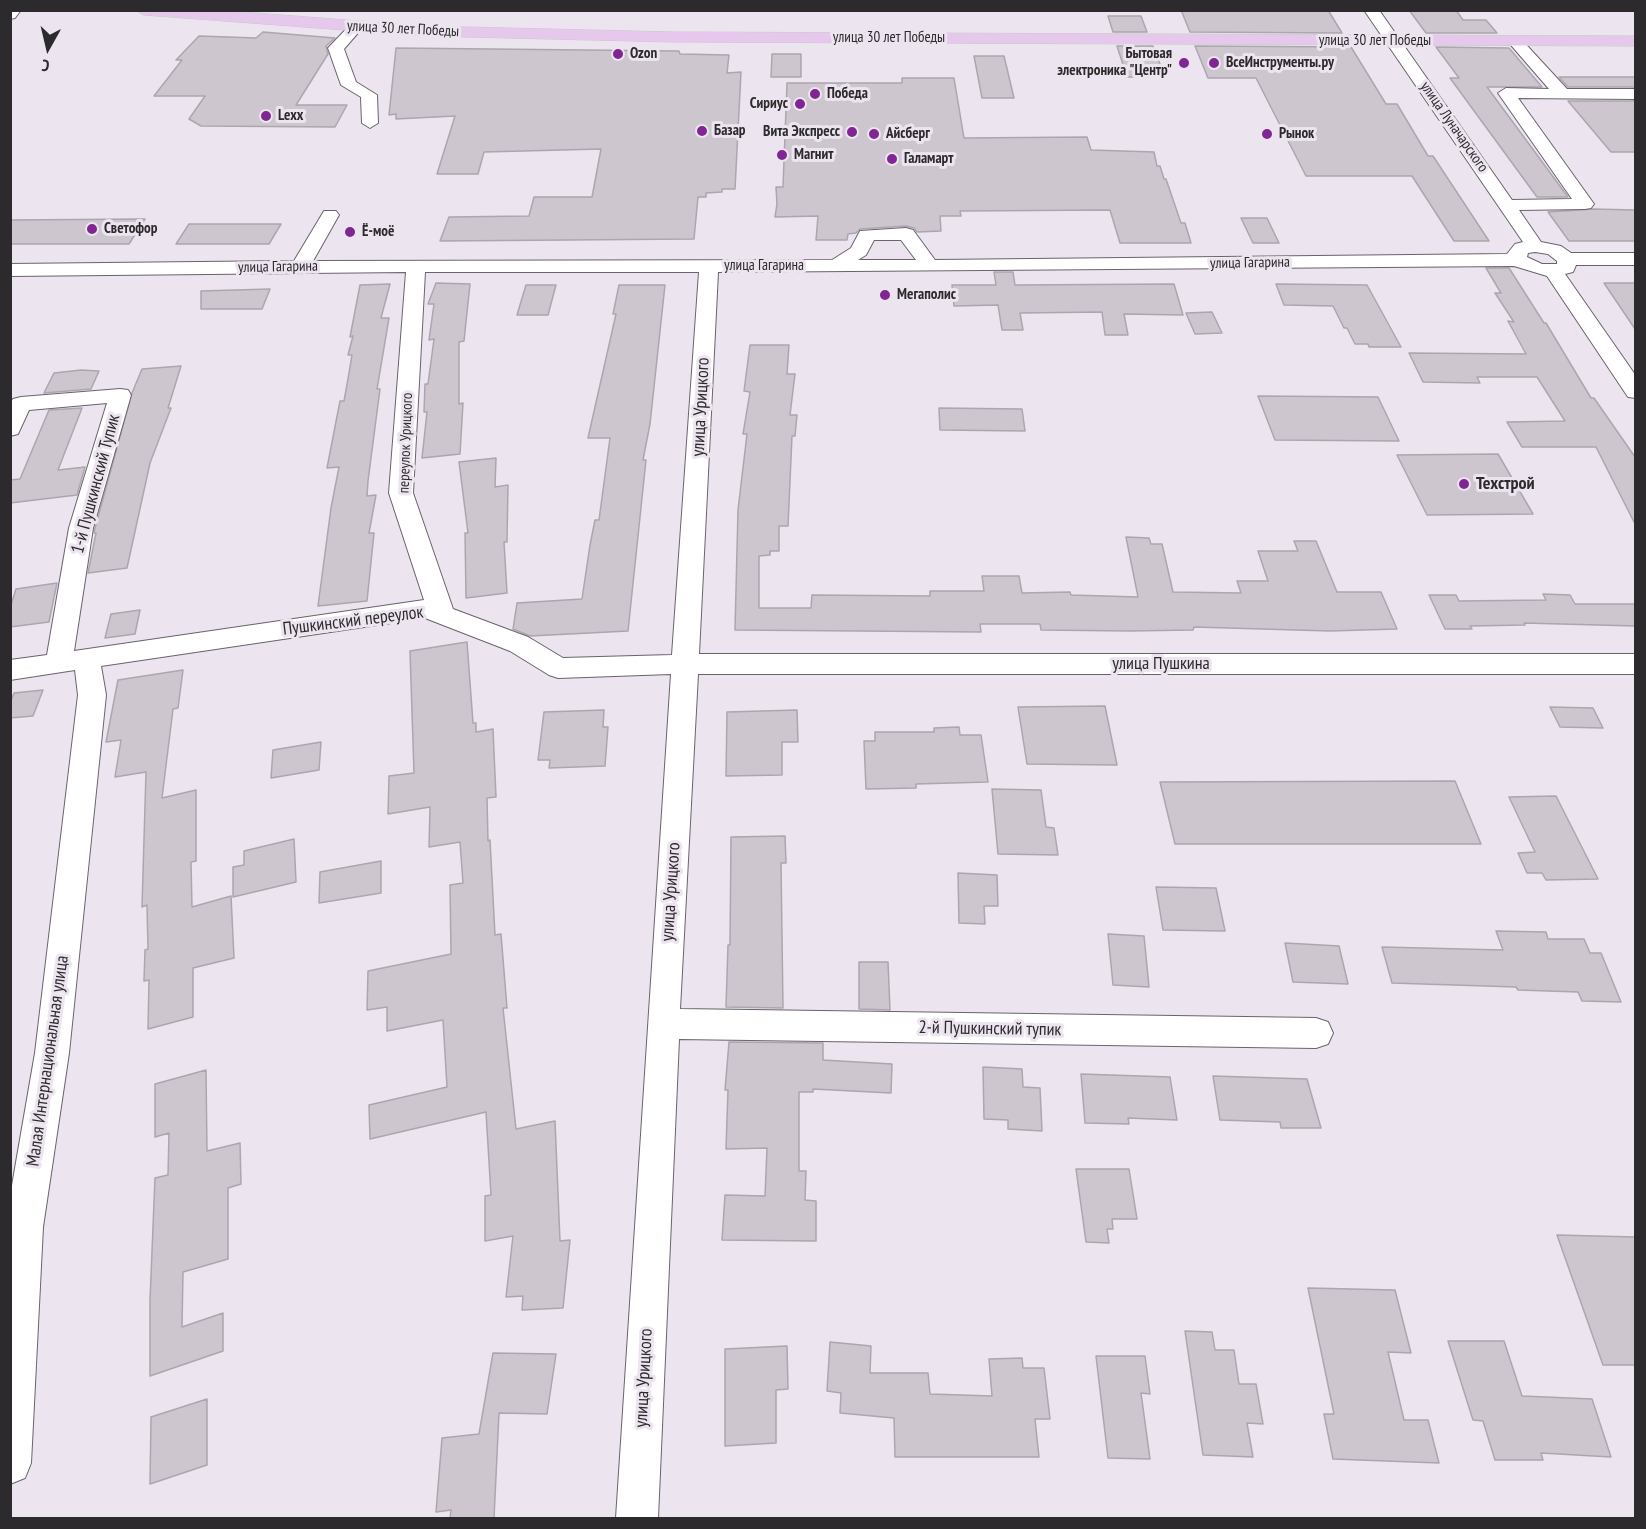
<!DOCTYPE html>
<html>
<head>
<meta charset="utf-8">
<style>
  body { margin:0 }
  #map { position:relative; width:1646px; height:1529px; overflow:hidden; background:#ece4ee; font-family:"PT Sans Narrow",sans-serif }
  canvas { display:block }
  .frame { position:absolute; inset:0; border:12px solid #2d2a2e; pointer-events:none }
  .north { position:absolute; left:18px; top:18px; width:60px; height:60px; -webkit-text-stroke:4px #ece4ee; paint-order:stroke; rotate:188deg; font-size:16px; font-weight:700; line-height:24px; text-align:center; color:#2d2a2e }
  .north::after { content:''; display:block; margin:auto; width:21px; height:27px; background:#2d2a2e; clip-path:polygon(50% 0,100% 100%,50% 72%,0 100%) }
</style>
</head>
<body>
<div id="map">
<canvas width="1646" height="1529"></canvas>
<div class="frame"></div>
<div class="north">С</div>
</div>
<script>
const g = document.querySelector('canvas').getContext('2d');
g.lineJoin = 'round';
function fillPath(path, color) {
  g.fillStyle = color;
  g.fill(path, 'evenodd');
}
function trace(path, color, width, dash) {
  g.strokeStyle = color;
  g.lineWidth = width;
  g.lineCap = dash ? 'butt' : 'round';
  g.setLineDash(dash || []);
  g.stroke(path);
}
function write(font, color, halo, rows, align = 'center') {
  g.font = font + ' "PT Sans Narrow",sans-serif';
  g.lineWidth = 6;
  g.setLineDash([]);
  g.textBaseline = 'middle';
  g.strokeStyle = halo;
  g.fillStyle = color;
  for (const [text, x, y, turn = 0] of rows) {
    g.save();
    g.translate(x, y);
    g.rotate((+turn || 0) * Math.PI / 180);
    g.textAlign = isNaN(turn) ? turn : align;
    if (halo) g.strokeText(text, 0, 0);
    g.fillText(text, 0, 0);
    g.restore();
  }
}
const building = new Path2D(`
  M1181,10H1328L1342,33L1190,32Z
  M1409,10H1456L1463,20H1486L1497,33H1426Z
  M1108,16H1141L1147,32H1113Z
  M263,32L335,38L326,46L328,54L296,105H347L335,127L201,126L189,119L205,96H154L182,60H176L199,36L256,38Z
  M1117,46H1153L1165,77H1127Z
  M1195,46L1351,47L1386,104H1397L1428,156H1433L1489,241H1454L1412,176H1306L1256,78H1208Z
  M1436,47L1509,48L1542,87H1487L1568,197H1537L1450,78H1459Z
  M396,48L679,51L680,54L729,55L727,73L741,72L735,189H722V192L706,193V197H698L694,239L440,241L449,217L529,216L534,197H592L601,149L484,152L478,174H437L455,116L396,119V114L389,115Z
  M772,54H801V77H771Z
  M974,56H1004L1014,98H982Z
  M1559,77H1635V87H1568Z
  M902,78H954L964,138L1087,137L1091,150L1154,152L1157,166H1160L1164,179H1166L1181,223H1185L1191,243H1120L1110,210L960,211L961,216H940L941,231L917,232L914,228L906,226L860,229L856,233L848,234L847,240H816L818,216L775,217L777,204L776,187H783L787,83H902Z
  M1568,101H1635V152H1611Z
  M1593,209L1635,210V241H1569L1548,212Z
  M1241,218H1267L1279,243H1253Z
  M145,219L129,244H10V220Z
  M189,224H281L269,244H176Z
  M1486,268H1509L1544,323H1546L1591,398H1594L1635,457V524L1596,447H1522L1507,422L1565,421L1537,377H1477L1480,383L1423,382L1409,353L1526,354L1508,321L1514,322L1495,293H1501Z
  M994,272H1013L1015,285L1174,284L1183,315L1124,314L1128,335H1105L1102,312L1020,313L1023,330H1002L998,305L954,306L952,285H996Z
  M436,283L470,284L464,341L459,342V404L463,403L460,454L422,458L427,412H424L425,384H428L434,339L429,340L434,304H428Z
  M1604,283H1635V329Z
  M390,284L381,318H389L377,389H380L368,481L367,496L376,495L369,533H374L367,601L318,606L331,508L339,467L327,468L340,401H344L348,379L352,355H348L353,336L350,337L360,285Z
  M1276,284L1367,285L1401,347H1369L1368,344H1355L1347,328H1344L1333,306L1284,305Z
  M526,285H556L548,315H517Z
  M619,285H665L650,424L643,460H646L628,631L530,636L513,629L517,603L582,599L590,545L595,520H599L610,438H588L616,314H613Z
  M270,289L262,309H201V291Z
  M1212,312L1222,333L1195,334L1186,313Z
  M750,345H789L787,374H795L790,415H797L795,436H792L788,526H779V551H770V555L759,556V608H811L812,595L930,596V591H984L982,576H1019L1022,593L1070,592L1071,595L1138,597L1126,537L1149,538L1151,544H1162L1173,592L1241,593L1237,581H1268L1258,551H1298L1294,541H1316L1337,592H1381L1397,629L1330,631L1194,627L1193,630L1129,631L1041,630L1040,624H980L981,632L735,630L738,510L747,434H743L750,392L744,391Z
  M181,366L168,408H171L150,463L127,568L88,573L96,533H94L95,528L132,393L142,369Z
  M81,370L99,371L91,389L44,393L54,373Z
  M1258,396L1378,397L1399,441L1275,440Z
  M82,408L58,470L85,467L77,495L10,503V480L20,479L49,410Z
  M939,408L1022,409L1025,431L940,430Z
  M1498,454L1533,514L1427,515L1397,455Z
  M496,458L495,487L508,485L507,542H504L507,593L466,598L465,533H468L459,462Z
  M57,583L49,622L10,627V608L16,589Z
  M1543,594L1570,595L1575,604H1635V626L1524,623L1525,625L1470,626L1472,629H1445L1429,595H1456L1459,601L1546,600Z
  M140,610L135,634L105,638L111,614Z
  M467,642L473,723H476V732L493,729L496,797L487,798L488,841L490,840L495,935L501,934L507,1008H503L516,1129L555,1121L560,1241L570,1240L563,1308L522,1310L523,1296L506,1297L513,1236L485,1241V1196L491,1195L486,1112L370,1139L369,1105L447,1087L443,1020L387,1031V1007L367,1010L368,971L451,954L450,885L463,883L460,842L429,847L430,807L388,814L389,776L414,773L410,651Z
  M183,670L178,708L173,709L162,798L196,790V861L191,862L192,907L231,896L234,958L193,968V1017L148,1029L149,980L144,981L145,950L148,949L147,905L142,907L146,772L115,777L121,740L106,742L118,680Z
  M43,690L33,716L10,718V703L14,693Z
  M1105,706L1117,765L1027,764L1018,707Z
  M1550,707L1593,708L1603,728L1560,727Z
  M604,710L603,727H608L605,766L549,768L550,760H538L544,712Z
  M797,710L798,742H782V775L726,776L727,712Z
  M959,727L960,735H981L988,782L916,784V788L866,789L864,741H875V732H934V728Z
  M321,742L319,770L271,778L273,750Z
  M1455,781L1481,844H1175L1160,782Z
  M992,789L1041,790L1046,827L1054,828L1058,855L998,854Z
  M1556,796L1598,879L1546,880L1542,873H1527L1518,853L1535,852L1509,797Z
  M785,836L786,863H781L783,1008L726,1007L728,945H730L731,837Z
  M294,839L296,882L233,897V867L244,865V851Z
  M381,861V893L319,903L320,872Z
  M958,873L997,875L998,906H984L985,924L959,923Z
  M1156,887L1216,888L1225,931L1163,930Z
  M1496,931L1546,932L1548,939H1584L1590,953H1601L1621,1002L1582,1001L1578,992L1518,990L1516,987L1392,983L1382,947L1503,950Z
  M1108,934L1144,936L1149,987L1113,985Z
  M1285,943L1339,946L1348,984L1293,982Z
  M859,962H888L890,1010L859,1009Z
  M729,1042L823,1043V1060L892,1064L891,1093L813,1089V1092H799V1171H806L805,1200L816,1201V1241L722,1240L725,1195L765,1196L767,1148L726,1149L728,1090H725Z
  M983,1067L1022,1069L1023,1087L1040,1088L1042,1131L1008,1129V1120L984,1119Z
  M206,1070L207,1151L240,1143L241,1184L228,1188V1259L183,1272L182,1327L223,1313V1351L150,1376V1300L155,1178L168,1175L169,1133L155,1137V1084Z
  M1081,1074L1170,1077L1177,1120L1128,1118L1129,1124L1085,1123Z
  M1213,1076L1307,1079L1321,1128H1281L1280,1122L1220,1120Z
  M1076,1169H1129L1137,1219H1112L1113,1229H1107L1109,1243L1086,1242Z
  M1557,1235L1635,1237V1365H1603Z
  M1308,1288L1395,1290L1411,1353L1388,1352L1404,1420H1428L1439,1463L1333,1459L1324,1414H1334Z
  M1185,1331L1212,1332L1215,1350H1234L1239,1384H1256L1263,1424L1247,1423L1253,1457L1203,1455Z
  M1448,1341H1504L1522,1396L1592,1399L1611,1457L1541,1453L1543,1460H1495L1483,1421L1473,1420Z
  M830,1342L871,1346L870,1373H928L930,1394L992,1396L989,1359L1022,1358L1023,1368H1044L1050,1419H1035L1039,1457H895L894,1418L840,1413L841,1393L827,1391Z
  M787,1346L788,1389L776,1390V1443L725,1446V1349Z
  M493,1353L556,1354L547,1414L499,1413L494,1518H450L451,1510L436,1512L442,1438L479,1434Z
  M1096,1356H1145L1150,1394L1141,1393L1150,1459L1108,1458Z
  M207,1399V1465L150,1484L151,1417Z`);
fillPath(building, '#cdc6cf');
trace(building, '#ada5af', 1.5);
const minor = new Path2D(`
  M10,10H21L15,18L10,19Z
  M1364,10H1379L1512,200L1572,199L1498,93L1506,88L1549,89L1510,44L1508,41L1510,38H1520L1567,89H1636V99L1518,98L1594,204L1591,208L1585,209L1519,210L1541,242L1561,246L1571,253H1636V265H1576L1573,272L1565,274L1636,376V398L1628,397L1547,276L1514,266L718,272L699,654H1636V674H698L680,1009L1316,1018L1328,1022L1333,1033L1328,1044L1316,1048L679,1039L658,1518H616L671,674L558,678L549,675L510,651L425,618L101,666L106,695L69,1053L43,1227L31,1463L25,1478L10,1484V1197L35,1053L78,695L75,670L10,680V660L47,655L69,528L107,403L29,410L18,434L10,436V403L13,399L21,397L120,389L128,390L131,395L93,528L74,651L424,600L389,493L406,272L10,276V264L294,261L324,211H336L339,215L313,261L832,260L851,248L860,231L906,228L913,230L935,260L1507,254L1515,244L1523,242ZM874,240H901L916,260H858L866,255ZM1535,252L1548,254L1557,261V264H1542L1527,257L1528,253ZM425,272H699L672,655L563,658L528,637L453,609L413,493Z
  M357,22L364,26L344,49L356,82L377,95L378,123L370,128L362,123L361,97L341,85L328,48L352,23Z`);
const major = new Path2D(`
  M136,10H217L424,26L674,32L1636,36V46L674,42L424,36L144,15Z`);
trace(minor, '#6a636c', 2);
trace(major, '#c8c8c9', 1);
fillPath(minor, '#fff');
fillPath(major, '#e6c8ed');
for (const [x, y, r, color] of [
  [618,54,6,"#802693"],
  [1184,63,6,"#802693"],
  [1214,63,6,"#802693"],
  [815,94,6,"#802693"],
  [800,104,6,"#802693"],
  [266,116,6,"#802693"],
  [702,131,6,"#802693"],
  [852,132,6,"#802693"],
  [874,134,6,"#802693"],
  [1267,134,6,"#802693"],
  [782,155,6,"#802693"],
  [892,159,6,"#802693"],
  [92,229,6,"#802693"],
  [350,232,6,"#802693"],
  [885,295,6,"#802693"],
  [1464,484,6,"#802693"]
]) {
  const dot = new Path2D();
  dot.arc(x, y, r, 0, 2 * Math.PI);
  g.fillStyle = color;
  g.fill(dot);
  trace(dot, '#ece4ee', 2);
}
write('15px', '#2d2a2e', '#ece4ee', [
  ["улица 30 лет Победы",403,29,3],
  ["улица 30 лет Победы",889,38],
  ["улица 30 лет Победы",1375,41],
  ["улица Луначарского",1454,127,55],
  ["улица Гагарина",1250,263,-1],
  ["улица Гагарина",764,266],
  ["улица Гагарина",278,267,-1],
  ["переулок Урицкого",406,443,-88]
]);
write('bold 15px', '#2d2a2e', '#ece4ee', [
  ["Ozon",630,54],
  ["Бытовая",1172,54,"right"],
  ["электроника \"Центр\"",1172,71,"right"],
  ["ВсеИнструменты.ру",1226,63],
  ["Победа",827,94],
  ["Сириус",788,104,"right"],
  ["Lexx",278,116],
  ["Базар",714,131],
  ["Вита Экспресс",840,132,"right"],
  ["Айсберг",886,134],
  ["Рынок",1279,134],
  ["Магнит",794,155],
  ["Галамарт",904,159],
  ["Светофор",104,229],
  ["Ё-моё",362,232],
  ["Мегаполис",897,295]
], 'left');
write('18px', '#2d2a2e', '#ece4ee', [
  ["улица Урицкого",701,407,-87],
  ["1-й Пушкинский Тупик",96,484,-75],
  ["Пушкинский переулок",353,621,-7],
  ["улица Пушкина",1161,664],
  ["улица Урицкого",671,892,-86],
  ["2-й Пушкинский тупик",990,1029,1],
  ["Малая Интернациональная улица",48,1061,-82],
  ["улица Урицкого",644,1378,-87]
]);
write('bold 18px', '#2d2a2e', '#ece4ee', [
  ["Техстрой",1476,484]
], 'left');
</script>
</body>
</html>
